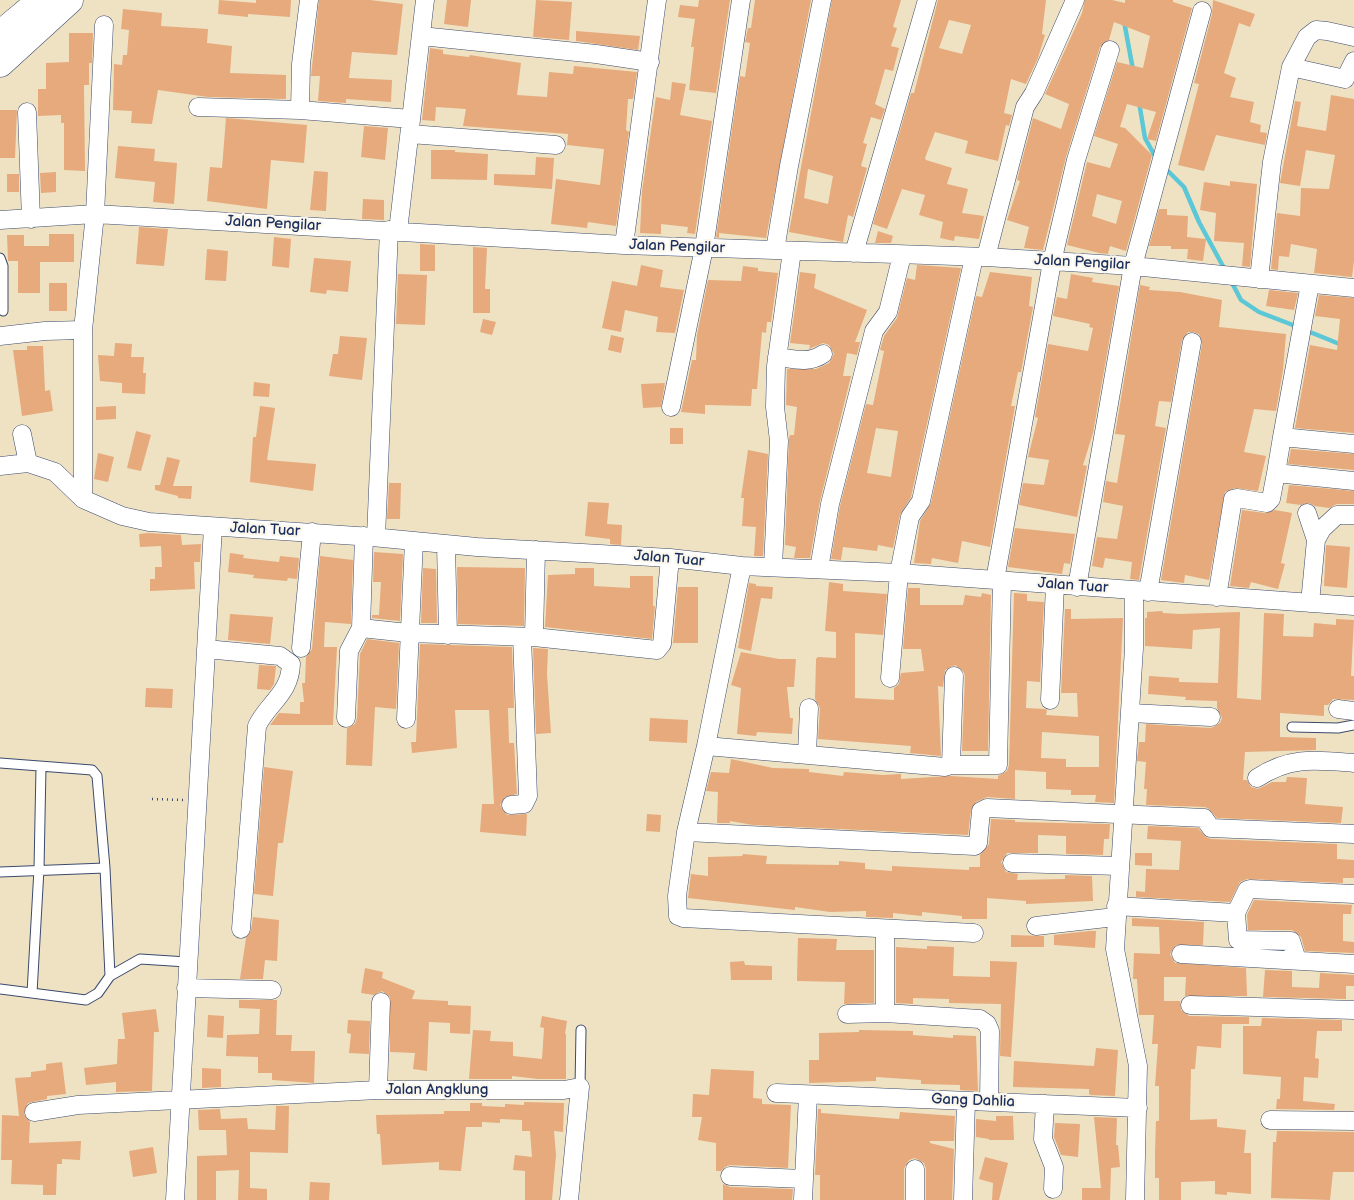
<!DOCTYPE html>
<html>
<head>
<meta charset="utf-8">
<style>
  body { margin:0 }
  canvas { display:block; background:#eee2c3 }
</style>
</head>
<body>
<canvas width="1354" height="1200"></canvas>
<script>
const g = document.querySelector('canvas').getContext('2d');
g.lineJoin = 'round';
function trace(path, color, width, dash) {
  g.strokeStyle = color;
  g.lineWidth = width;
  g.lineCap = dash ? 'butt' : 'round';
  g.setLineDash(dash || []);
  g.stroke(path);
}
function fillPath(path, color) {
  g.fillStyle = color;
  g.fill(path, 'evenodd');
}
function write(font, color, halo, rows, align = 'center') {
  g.font = font + ' "Balsamiq Sans",sans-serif';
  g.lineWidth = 4.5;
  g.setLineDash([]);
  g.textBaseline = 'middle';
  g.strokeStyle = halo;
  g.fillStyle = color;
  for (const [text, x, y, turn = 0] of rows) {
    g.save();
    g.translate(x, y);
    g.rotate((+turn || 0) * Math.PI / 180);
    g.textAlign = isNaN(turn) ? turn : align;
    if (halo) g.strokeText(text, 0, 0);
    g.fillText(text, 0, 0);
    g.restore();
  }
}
trace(new Path2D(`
  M1124,21L1133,70
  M1139,102L1145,138L1156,158
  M1165,168L1184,187L1199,222L1225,270
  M1231,281L1241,300L1259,312L1298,327
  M1305,330L1342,345`), '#5cc7d6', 4.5);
fillPath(new Path2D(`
  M219,0L256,3V0H291L290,17L248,14V17L218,14Z
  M319,0H370L403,4L397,55L352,52L349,78L392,80L391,102L346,99V103L318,101L320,76H311Z
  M447,0H471L468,27L444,24Z
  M536,0L572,2L569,40L533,37Z
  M699,0H730L716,93L689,90L694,47H691L695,19L678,17L680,5L698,7Z
  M755,0H811L766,238L719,233V238L716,237L740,76L745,77L750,43L745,42L748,28H751Z
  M832,0H901L893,27L897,28L891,46L899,48L893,71L885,69L875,104L885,109L881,120L871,117L863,143L867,144L861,166L867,168L853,217L848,215L843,242L789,232ZM808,169L833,176L828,204L804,198Z
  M938,0H1046L1042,34L1045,35L1038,58L1026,84L1011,79L1004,113L1012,115L1009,126L1006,125L998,161L965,153L968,141L935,132L925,158L926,160L952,168L947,184L968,189L962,213L984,216L979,239L955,236L954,241L940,238L943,222L919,215L925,195L902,189L887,229L873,224L911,93H914ZM949,20L971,25L962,54L939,48Z
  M1085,0H1112L1125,3V0H1173V2L1192,8L1156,141L1147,139L1156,112L1127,104L1120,127L1125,128L1152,155L1126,251L1110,246L1108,254L1099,253L1067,245L1087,162L1110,168L1118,144L1094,136L1117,62L1143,68L1150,36L1114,22L1109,40L1100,47L1066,157L1043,250L1024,248L1029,227L1007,220L1020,181L1017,180L1033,118L1061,129L1069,104L1045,94L1082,13ZM1097,194L1122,201L1116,224L1092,216Z
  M1213,0L1255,14L1250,27L1239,23L1224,73L1236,78L1230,97L1254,102L1250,122L1261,125L1260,132L1267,133L1265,145L1216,135L1204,171L1178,165L1199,84L1194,83L1212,14Z
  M123,9L162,13L161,26L208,29L207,43L232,46L230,73L286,75V99L208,97L158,90L152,124L131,123L132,111L113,110L114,64L122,65L123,55H127L129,30L121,29Z
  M576,31L640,36L638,50L576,41Z
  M69,33H93L92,63H89V85H84L85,171L64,170V123H61V115L38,116V89H46V63L69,62Z
  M430,48L443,50V54L469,57L470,55L521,63L517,95L547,97L549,72L573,74L574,66L637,72L633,99H628L626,130L629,132L616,226L588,222L587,228L551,224L556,179L600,185L604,149L567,145L568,134L463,126L466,109L436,107L435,121L422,120Z
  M672,82L686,84L680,115L712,121L695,234L687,233L688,227L661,224V234L640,233L642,191L656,97L670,100Z
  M1331,95L1354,99V261L1352,277L1314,273L1317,249L1291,244L1289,257L1279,256L1278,270L1271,269L1277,213L1300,216L1301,188L1329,189L1335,155L1306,150L1300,186L1280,183L1295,101L1301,102L1297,126L1326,131Z
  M0,110H17L15,158H0Z
  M226,118L307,125L304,163L271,160L267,209L207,201L210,167L222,168Z
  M364,126L388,128L385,160L361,157Z
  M118,146L155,149L154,161L177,163L174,204L153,202L155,182L115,178Z
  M431,150H455V152L488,154L487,180L431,179Z
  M536,157L554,158L552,189L494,185V174L535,175Z
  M314,171L328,172L326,211L310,210Z
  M56,172V192L41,193L40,173Z
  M7,174H19V192H7Z
  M1230,181L1257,184L1250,267L1242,266L1244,243L1214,241L1216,213L1200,210L1204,182L1230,186Z
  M363,199L384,200V220L362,219Z
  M1159,209H1167V215L1188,216L1187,237L1206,239L1203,261L1187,259L1188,249H1171V246H1149Z
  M139,227L168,229L164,266L136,264Z
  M878,231L893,236L891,243H875Z
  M49,234H74V262H40V293H18V261H8L7,235H24V246H49Z
  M274,237L291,239L289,268L272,266Z
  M420,244L435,245V271H420Z
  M473,247L487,248L485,289H490V313H473Z
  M207,249L228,251L226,281L205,280Z
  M314,258L351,261L348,292L327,290L326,294L310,292Z
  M641,265L663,270L660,287L684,290L675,333L656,332L658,317L625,310L621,332L602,328L612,281L637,286Z
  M917,265L961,268L911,497L900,515L893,548L878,545L877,551L843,547L841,560L831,559L840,506L866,404L873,405L884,351L880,350L884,336L897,318L907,278L915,280ZM876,428L898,431L891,477L867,473Z
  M743,266L758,268V271L778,273L771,322H767L766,333L762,332L757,389H752L751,406L705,405V414L681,412L692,360H696L697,335L708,280L741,281Z
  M800,272L816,274L814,288L867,310L855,342H860L857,355L847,353L843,376H851L820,501L810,558H794L796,547L785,545L789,438L790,435H794L797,407L786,405L787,369H816L829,363L834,354L829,345L823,343L809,349L810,345L790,343Z
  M990,272L1032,277L1029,306L1033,307L1021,372H1018L1011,406H1015L1014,412L990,547L962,541L958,563L932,558L931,564L914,563L920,521L931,503L976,296L982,297Z
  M398,274L427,275L425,325L396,324Z
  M1071,274L1093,278L1092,282L1119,286L1093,433L1083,465L1087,466L1077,517L1019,505L1023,483L1044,485L1049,460L1028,457L1038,418L1035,417L1048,344L1088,351L1093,328L1089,327L1090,324L1053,316L1057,297L1067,299Z
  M49,283H67V311H49Z
  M1140,285L1150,287L1149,290L1180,292L1222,300L1219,327L1286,334L1283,370L1276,411L1254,409L1244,452L1266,456L1258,491L1235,488L1225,492L1209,580L1185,575L1184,583L1161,580L1202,344L1199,334L1193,332H1188L1182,340L1171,402L1159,401L1155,426L1166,428L1139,580L1130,579L1132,562L1105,558L1103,568L1092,566L1097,537L1117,539L1123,506L1103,502L1106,481L1117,483L1125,435L1115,434Z
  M1269,290L1298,293L1294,310L1266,306Z
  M1319,295L1354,298V433L1295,428L1310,345L1337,350L1340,319L1315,316Z
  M483,319L496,322L492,335L480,332Z
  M611,335L624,338L621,353L608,350Z
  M340,336L367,338L362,380L329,376L333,354H338Z
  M115,343L132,344L131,357H144L143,373H146L145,394L122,393V383L100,381L98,355L114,356Z
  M27,346H43L45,391L50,390L53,411L22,416L13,350H27Z
  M254,382L270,384L269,397L253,396Z
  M665,383L661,407L643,408L641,384Z
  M116,406V419L96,420V407Z
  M260,406L275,408L267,460L316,464L313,491L250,482L253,437H256Z
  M670,428H683V444H670Z
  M136,431L151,435L141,471L127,468Z
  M1291,449L1354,454V470L1288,464Z
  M748,450L768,454L763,556H754L756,527L742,526L744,498H741Z
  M98,453L114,457L108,482L94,479Z
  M167,457L180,460L173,486H192L191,499L178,498V496L155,490V485H160Z
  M389,483H401L400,519H387Z
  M1289,485L1354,491V504H1337L1329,508L1315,506L1309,503L1301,505L1286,503Z
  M588,502L609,503L607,524L622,525L621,545L610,544V539L585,536Z
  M1242,510L1265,513L1275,510L1292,513L1281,563L1285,564L1278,589L1251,582L1249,588L1230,586Z
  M1015,528L1075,534L1070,564L1064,563L1062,574L1008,567Z
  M148,533L181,535L182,545L201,544L200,562H194L195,589L150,591V579H155V567H162L161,546L140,547L139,534Z
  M1326,545L1350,547L1347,588L1324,586Z
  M374,552L403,554L400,621L372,618V615H379L381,582H373Z
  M230,553L244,555L243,558L279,562L280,556L299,558L297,579L288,578L287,581L253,578L254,575L228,572Z
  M320,556L353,560L351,624L325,622L324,647H337L333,725H270L279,713L300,714V702H304L302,683H305L306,657L312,649Z
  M457,567L525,568L524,626L458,624Z
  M423,568L436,569L437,623H421Z
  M575,568H594V586L630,588V576H653V606H655L652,639L545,627L548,575L575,574Z
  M829,582L843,584V591L887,594L883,635L855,633V698L894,700V688L899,684L901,673L924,671L921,649H903L908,588H920V605H963L965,595L981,597L982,593L991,595L988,751H962L965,676L963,671L955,665L945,670L943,687L938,686L941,756L910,753L911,746L818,739L820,708L815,699L816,659L818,657L836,658V632L825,631Z
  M749,583L756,584V586L773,587L772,599L761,598L751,651L738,648Z
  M678,587H698V643H673Z
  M1014,593L1027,594V601L1044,602L1040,682L1027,681L1026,708L1044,709L1047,710L1046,715L1078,717L1077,693H1061L1065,609H1071V619L1123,618L1114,803L1095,802L1096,795H1071V790L1046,789V772L1015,770V799L987,797L976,802L971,810L968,835L753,825L730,821V823H717L718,792L706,791L711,772L729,773L731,759L773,768L809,769V772L843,776L844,772L883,775L901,774V779L950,776L998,779V776L1007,771L1009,765ZM1042,732L1099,736V767H1066V759L1041,758Z
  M1162,611L1163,613L1179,614L1240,612L1237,698L1261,700L1264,613L1284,614L1283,636L1313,637L1314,623L1336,625V619L1354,620L1351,676H1354V700L1333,699L1328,705H1324V716L1280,713V737L1316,738V750L1245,752L1243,780H1247L1251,787L1258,789L1272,782H1286L1287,777L1307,778L1305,804L1343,807L1341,823L1217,818L1209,809L1205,807L1146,805L1147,789H1144L1146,762L1137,761L1139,742H1145L1146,724L1211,728L1220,723L1222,718L1217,708V701L1185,700L1186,697L1148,694L1149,676L1179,678V682L1218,683L1220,628L1193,630L1192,649L1145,646V618H1147V612Z
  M230,614L273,617L270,644L228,640Z
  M367,639L399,643L396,709L375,707L372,766L346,765L347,728L355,724L357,718L360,654Z
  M420,644L512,647L514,708H508L509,743H514L517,794L505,797L500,805L507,815L527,814L526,836L480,832L482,804H494L489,710H455L457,748L412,753L411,742H416Z
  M533,648L548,649L547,674L551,733L536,734Z
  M741,652L779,659H796L794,687H787L790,718H793L792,734L757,732L756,736L737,734L741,688L731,685Z
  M259,665L276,666L274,684L270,690L257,689Z
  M146,688L173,689L172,708L145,707Z
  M650,718L688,720L687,743L649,741Z
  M264,767L293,771L283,843H278L273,896L254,894Z
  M647,814L661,815L660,832L646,831Z
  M991,819L1015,820V822L1110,824L1109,839H1104L1103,855L1066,854V836L1038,835V853H1007L1001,862L1006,872L1018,874L1017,880L1065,879V875L1092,876L1093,901L1026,904V901L987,898V919H962V916L922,912V916L893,913V918L866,917V911L830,912L795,907V910L688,898L691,874L708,876V857L742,856L743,854L767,856L766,864L839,865V861L865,863V869L892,871V866L969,870V867H980V855L989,844Z
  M1148,826L1198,828L1206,837L1211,839L1337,844V859L1354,860V878H1343V883L1247,879L1240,882L1230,902L1136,897V891L1145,892L1146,869L1179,870L1181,841L1147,839Z
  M1135,853H1152V866L1135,865Z
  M1254,900L1352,905L1351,914H1343V941L1354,942V953L1305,951L1301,937L1292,930H1248L1247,915Z
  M253,917L279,920L277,961L265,960L263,979H240L246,938L251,930Z
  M1132,918L1204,922L1203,945H1176L1170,954L1175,963L1246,968L1247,996H1185L1186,977H1164V1001H1180L1181,1010L1189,1016L1249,1017V1024H1222L1221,1048L1197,1046L1195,1069H1191L1190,1120L1217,1119V1127L1246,1130L1244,1153H1251V1194L1227,1192V1195L1215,1194V1181L1181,1182V1200H1159V1178H1155V1152L1156,1121H1159V1086H1155L1158,1044H1152L1154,1015H1139L1137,979H1133L1134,953L1160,954L1159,927L1132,926Z
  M1089,931H1096L1095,948L1054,945V935Z
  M1011,935L1044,936V947H1011Z
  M798,938L837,939L836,950H874V1003L844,1004L845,982L797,981Z
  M927,946L954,947L953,976L990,977V961L1017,962L1011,1057L1000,1056L1001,1004L949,1003V999L913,998V1004L896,1003V947L927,949Z
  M744,961L745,965L772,966V980H731L730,962Z
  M365,968L383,972L382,978L415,991L412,999L448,1001V1005L471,1006L470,1034L450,1033V1023L429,1022L427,1071L413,1069L415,1053L390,1052V997L382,991L374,995L361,993Z
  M1265,970L1292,971V987L1319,988L1320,973L1354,975V986H1346V999L1263,997Z
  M239,1000H277L276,1035H292L291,1051H315L314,1083L272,1080V1073H258V1057L226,1056L227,1035L259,1034L260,1009L239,1008Z
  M156,1009L159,1032H154L152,1091L116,1092V1082L86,1085L84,1068L117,1064L118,1039H125L122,1013Z
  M208,1015L224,1016L223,1038L207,1037Z
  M542,1016L567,1021L565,1034H566V1079H538L512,1076V1079H469L473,1030L491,1031L490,1041L513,1042V1056L542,1059L544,1028L540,1027Z
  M1262,1018L1342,1020V1031H1317L1315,1058L1319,1059L1318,1078L1304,1077L1303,1101L1335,1104L1334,1110L1276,1109L1277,1099H1280L1281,1077L1243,1074V1026H1261Z
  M348,1020L370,1021L369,1054L349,1053L351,1034L347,1033Z
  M859,1030L913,1031V1035L953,1038V1035L976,1036L978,1091L960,1090V1085L921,1084V1080L876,1077V1081L809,1083V1060H819V1033L859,1032Z
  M1096,1048L1118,1050L1115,1096L1091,1095L1089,1094V1089L1013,1087L1014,1061L1094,1066Z
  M62,1062L66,1094L47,1096V1099L28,1103L24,1114L30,1122L29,1143L81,1141L80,1160L62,1159V1164H57L56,1195H43V1185L11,1184L12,1160H1L2,1115L19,1116L15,1078L31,1077V1072L46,1070V1064Z
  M202,1068L221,1069V1087L202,1088Z
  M711,1069L754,1071L753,1098L762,1099V1104L791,1105L788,1168L730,1165L725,1167L721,1171H716V1143L698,1140L702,1117H692L693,1094L709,1095Z
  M524,1102L564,1103L563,1132L554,1131L556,1155L552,1200H525V1171L513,1170L515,1155L532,1157L530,1131H522V1120L500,1119V1123L482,1122V1127H466L461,1171L439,1170V1162L382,1165L380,1134H377L376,1115L444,1114V1111H470V1103H482V1106L505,1107V1104L524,1105Z
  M276,1106H289L288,1153L250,1152V1188L267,1189V1200H238L239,1170L216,1171V1200H197V1156L227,1155L226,1130H199L198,1110L220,1109L221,1119L247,1118L248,1129L275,1130Z
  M818,1109H821V1113L899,1119L900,1112L955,1116L954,1141H930V1143L954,1149L952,1200H926V1169L924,1163L915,1158L909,1160L904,1169V1200H820V1175H815Z
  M996,1116H1013L1014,1140H989V1139L976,1137V1119L996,1121Z
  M1094,1117L1117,1118L1116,1145H1118L1120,1167L1111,1168L1110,1200H1082V1188H1101Z
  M1055,1123L1080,1124L1078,1157L1061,1155L1054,1137Z
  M1277,1131L1354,1132V1172H1333L1330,1200L1271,1198L1273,1142H1276Z
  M153,1147L157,1173L133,1177L129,1151Z
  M985,1157L1008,1163L999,1200H992L993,1183L979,1179Z
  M310,1182L330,1183L329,1200H309Z
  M723,1184L730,1187L793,1189L792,1200H723Z`), '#e6aa7d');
const lane = new Path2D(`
  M0,258L3,266V311
  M1292,727L1338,728L1354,725
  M0,763L92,770L97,776L105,868
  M0,872L105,868L110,976L98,993L86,1000L0,989
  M110,976L140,959L187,962
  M32,993L39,869L41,767
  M580,1087L581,1030`);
const street = new Path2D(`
  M421,36L596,54L650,62
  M1291,67L1345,79L1354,61
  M198,107L300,110L411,119
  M300,110L301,64L309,0
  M27,112L31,219
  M410,134L556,145
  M0,220L95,214L624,245L986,257L1133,266L1354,288
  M398,231L425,0
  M624,245L657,0
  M775,250L789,166L822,0
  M854,253L927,0
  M986,257L1025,107L1034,93L1075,0
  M1259,279L1272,162L1291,67L1307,37L1316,30L1327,31L1354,37
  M1310,284L1282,437L1354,444
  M0,336L45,331L83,330
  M777,357C793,359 809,364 823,354
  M671,407L704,248L741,0
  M22,434L28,463
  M1282,437L1276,473L1354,481
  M0,466L28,463L55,472L83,499L122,516L149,522L372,537L477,547L670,558L742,566L899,573L1354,606
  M83,499V330L95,214L104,25
  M1307,513L1316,540
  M376,537L389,230
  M446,544L448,635
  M742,566L706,746L686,832L677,896L678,916L683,918L974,933
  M773,566L779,441L775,407L776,366L792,251
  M819,569L830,504L874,331L888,312L902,255
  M995,580L1052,262L1076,160L1110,50
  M1077,587L1133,266L1202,11
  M1134,591V648L1115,949L1138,1066L1135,1200
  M1148,592L1192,342
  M1217,597L1233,499L1237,498L1267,503L1271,499L1276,473
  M1310,603L1316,540L1322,529L1337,515H1354
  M361,628L408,633L534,637L657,650L662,644L670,558
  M534,637L536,550
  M301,648L312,532
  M206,649L280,656L291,664C290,694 268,703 257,726L241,929
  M890,678L899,573L910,517L921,501L974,257
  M1050,700L1055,585
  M1338,709L1354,711
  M1130,713L1211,717
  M346,718L349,651L361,628L364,536
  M406,719L414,541
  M706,746L945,767L951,765H998L1002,580
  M807,754L809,708
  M951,765L954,676
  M1257,778C1290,756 1316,760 1354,763
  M511,805L524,804L528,796L522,637
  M686,832L975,846L978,843L981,811L987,808L1204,818L1211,828L1354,834
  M1012,863L1120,866
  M1116,906L1236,913L1247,890L1250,889L1354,894
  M1236,913L1238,940L1291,941L1297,960
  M1036,926L1115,917
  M1181,954L1354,964
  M186,988L272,990
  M1190,1005L1354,1010
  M885,1013V929
  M847,1014L885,1013L980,1019L987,1024L990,1031L989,1102
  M378,1090L381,1002
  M776,1093L1138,1108
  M1045,1104L1043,1139L1054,1167L1053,1189
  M34,1112L78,1105L378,1090H564L580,1087L569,1200
  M1270,1120L1354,1121
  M730,1176L804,1179
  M175,1200L213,527
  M803,1200L808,1095
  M915,1200V1169
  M963,1200L966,1101`);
const highway = new Path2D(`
  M0,35L42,0
  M0,63L69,0`);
trace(lane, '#3b4a6d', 11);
trace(street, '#3b4a6d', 19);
trace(highway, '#3b4a6d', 29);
trace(new Path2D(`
  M152,799L183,800`), '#3b4a6d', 2.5, [1, 4]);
trace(lane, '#fff', 9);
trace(street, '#fff', 18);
trace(highway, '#fff', 28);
write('15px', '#1b2f5e', '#fbf7ec', [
  ["Jalan Pengilar",273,224,3],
  ["Jalan Pengilar",677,247,2],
  ["Jalan Pengilar",1082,263,3],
  ["Jalan Tuar",265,530,3],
  ["Jalan Tuar",669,559,5],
  ["Jalan Tuar",1073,586,4],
  ["Jalan Angklung",437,1090],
  ["Gang Dahlia",973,1101,2]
]);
</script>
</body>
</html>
